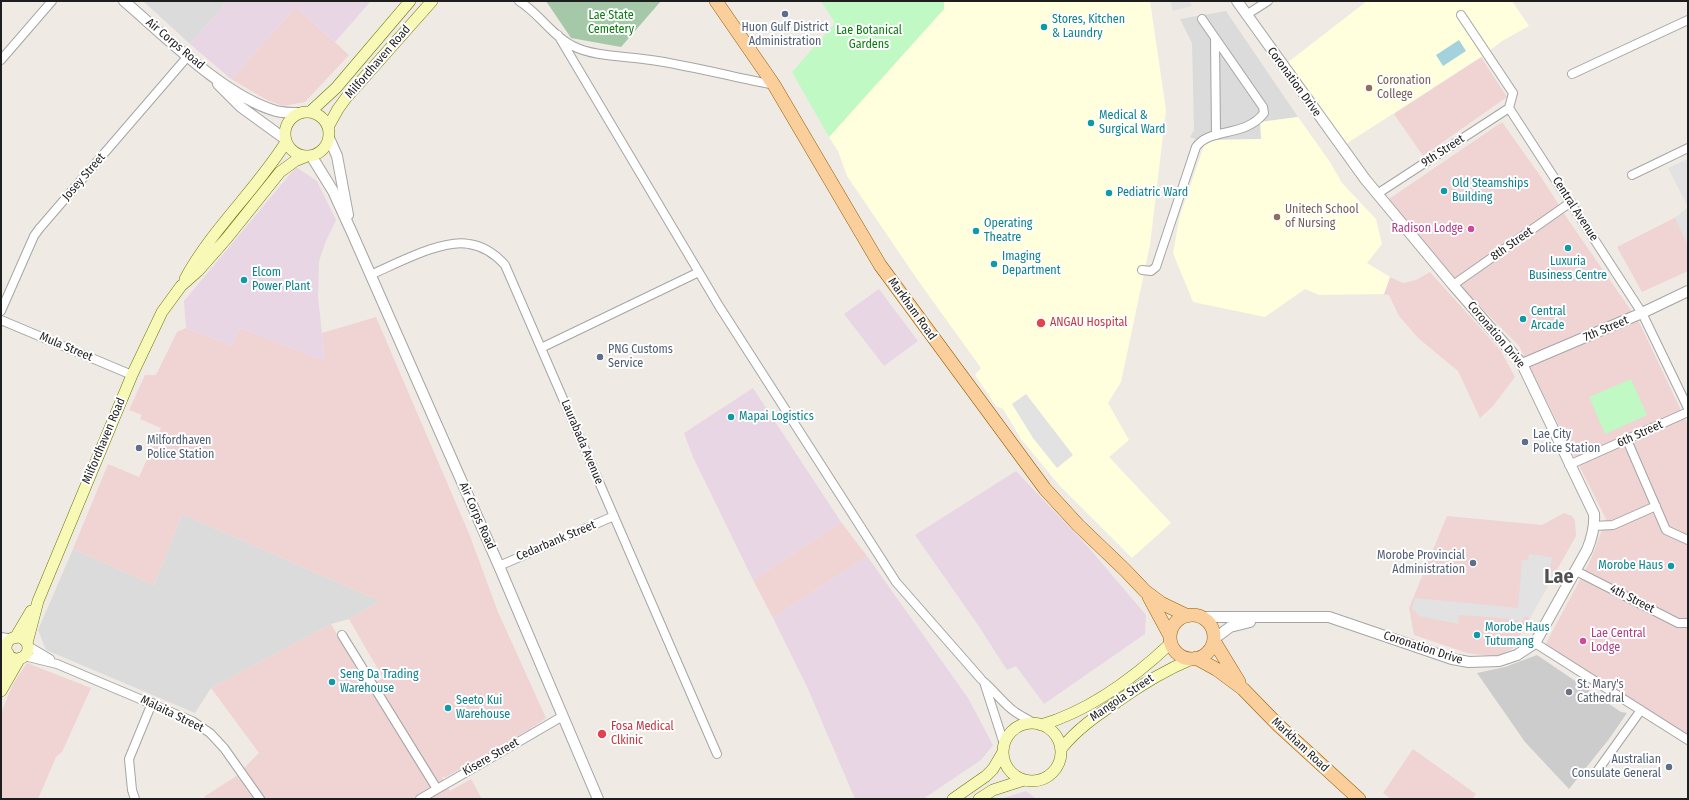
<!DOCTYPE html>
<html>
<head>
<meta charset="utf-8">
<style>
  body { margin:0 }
  #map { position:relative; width:1689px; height:800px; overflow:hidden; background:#efebe4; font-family:"Fira Sans Condensed",sans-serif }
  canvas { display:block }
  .frame { position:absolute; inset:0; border:2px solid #1e1e1e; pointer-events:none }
</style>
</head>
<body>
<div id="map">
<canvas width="1689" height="800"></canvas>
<div class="frame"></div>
</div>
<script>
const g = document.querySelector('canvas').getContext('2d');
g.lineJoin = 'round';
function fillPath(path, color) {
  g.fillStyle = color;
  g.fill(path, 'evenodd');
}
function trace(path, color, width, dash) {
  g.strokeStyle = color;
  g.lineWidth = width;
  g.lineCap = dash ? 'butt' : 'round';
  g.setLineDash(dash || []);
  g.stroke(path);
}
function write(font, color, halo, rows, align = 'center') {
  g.font = font + ' "Fira Sans Condensed",sans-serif';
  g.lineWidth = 4;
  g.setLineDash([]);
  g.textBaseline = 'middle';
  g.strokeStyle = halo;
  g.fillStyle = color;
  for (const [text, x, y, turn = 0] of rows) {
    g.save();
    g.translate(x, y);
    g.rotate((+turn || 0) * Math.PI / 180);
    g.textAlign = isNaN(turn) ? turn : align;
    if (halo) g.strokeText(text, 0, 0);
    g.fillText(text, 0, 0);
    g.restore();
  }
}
fillPath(new Path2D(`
  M143,1H228L190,44Z
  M1226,11L1298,117L1261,122V139L1213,140L1205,143L1190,137L1194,130L1192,43L1180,19Z
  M182,514L380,601L349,619L331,624L211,688L195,713L46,650L38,630L73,549L154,585Z`), '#dcdbdb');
fillPath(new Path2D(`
  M296,7L349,55L305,102L283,106L267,100L231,79Z
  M1481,57L1507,97L1423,156L1394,114Z
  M1502,122L1541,177L1569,221L1639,322L1688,425V734L1545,645L1591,559L1606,519L1519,346L1465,291L1389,199Z
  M1688,211V271L1642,292L1617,247Z
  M1430,272L1501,351L1515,377L1493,406L1480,418L1458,371L1418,338L1399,316L1389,295L1384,294L1390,277L1403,283L1416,280Z
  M376,317L470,536L498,612L546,718L530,729L446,777H442L450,791L471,779L482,799H205V796L235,777L259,753L211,688L331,624L367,687L383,678L349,619L380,601L182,514L154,585L73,549L108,464L139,477L161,428L140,419L142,415L129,410L145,375H156L177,332L186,328L232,346L240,328L325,361L322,333Z
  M1564,513L1572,516L1575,521L1576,536L1513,648L1498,657L1467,653L1414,635L1409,608L1447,516L1542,525Z
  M841,522L867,556L773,618L753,580Z
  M27,663L91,688L62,752L56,757L38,799H1V713L13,684Z
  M1413,749L1476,794L1472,799H1391L1383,793Z`), '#f0d3d3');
fillPath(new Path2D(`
  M228,1H371L335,42L296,7L231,79L190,44Z
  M296,167L317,181L336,220L326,241L319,261L318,297L325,361L240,328L232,346L186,328L184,301Z
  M879,289L918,341L884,366L844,314Z
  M753,388L841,522L753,580L693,457L684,433Z
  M1016,471L1089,548L1146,615L1145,634L1044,704L1016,666L1007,670L978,625L915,535Z
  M867,556L968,698L993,745L981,760L923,799H855L808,689L773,618Z
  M1026,791L1037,799H1000Z`), '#e8d6e5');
fillPath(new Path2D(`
  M944,1H1150L1166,110L1150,245L1121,382L1108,403L1129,440L1109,457L1171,523L1132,558L1059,485L1021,439L1003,409L996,406L975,375L981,368L917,279L847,176L838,151L829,137L944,9Z
  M1367,1H1512L1529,26L1502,41L1481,57L1346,144L1287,63Z
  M1298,117L1330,162L1342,183L1376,219L1382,244L1367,263L1390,277L1384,294L1319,295L1305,289L1265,317L1193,302L1173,253L1180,215L1205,143L1213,140L1261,139L1260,122Z`), '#fffedd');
fillPath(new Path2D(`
  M1537,655L1621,712L1627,713L1609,739L1569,789L1525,742L1477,673L1505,667Z`), '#ccc');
fillPath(new Path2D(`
  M546,1H661L621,47L571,38Z`), '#a5c8a9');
fillPath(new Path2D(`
  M821,1H944V9L829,137L792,72L835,23Z
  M1631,379L1647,415L1605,434L1589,397Z`), '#c0f9c3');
fillPath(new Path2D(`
  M1170,1H1189L1192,6L1173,11Z
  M1688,159V246L1675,218L1688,207L1668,168Z
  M1026,394L1073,455L1057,468L1033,438L1012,404Z
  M1529,554L1552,557L1550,569L1554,575L1530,618L1525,616L1521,623L1513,619L1459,615L1458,624L1419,616L1412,608L1415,598L1518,608L1522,560H1528Z`), '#e2e2e2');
fillPath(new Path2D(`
  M1459,40L1466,51L1443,66L1436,55Z`), '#a4d2dc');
const minor = new Path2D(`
  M519,1C539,13 552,36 573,46C594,57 628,56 651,60C692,66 733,77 774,85
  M1246,15L1268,1
  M1461,15L1513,93L1509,108L1642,313L1688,408
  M558,35L719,306L896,582L981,679
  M1215,38L1216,135
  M1,60L52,1
  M1572,74L1688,20
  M1632,175L1688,148
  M1377,194L1509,108
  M1142,270L1151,271L1156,267L1196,147C1210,127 1245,138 1264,113L1263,107L1202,19
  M370,275C394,265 443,238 469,244C483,246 496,255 505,265L717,754
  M1453,285L1571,202
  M1,311L34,236L39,229L188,56
  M1,320L132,375
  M541,348L699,272
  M1627,440L1666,530L1688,540
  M1569,465L1688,412
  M1594,526L1613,525L1656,506
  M499,566L614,516
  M1576,571L1678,623H1688
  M342,635L437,789
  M1,637L12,639
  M1535,643L1688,740
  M28,646L50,659
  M1,647L7,651
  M24,656L57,664L192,721L210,733L224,748L260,799
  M984,682C993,690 1000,699 1009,707C1016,714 1026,718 1035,724
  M984,682L1004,744
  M1598,770L1641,710
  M135,799L132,790L129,759L152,703
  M420,799L563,716`);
const tertiary = new Path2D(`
  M124,1C165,36 224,96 276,111C284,113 293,113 301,113
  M218,84L241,107L285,139
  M329,138L337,156L348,215
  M312,157L333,191L353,235L499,566L598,799
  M1522,364L1642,313L1688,291
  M1200,617H1329L1452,659L1469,662L1499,661L1517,655L1535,643L1587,550C1592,538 1595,527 1594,514L1522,364L1453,285L1365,179L1237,1
  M1214,639L1230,627L1250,622`);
const secondary = new Path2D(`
  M285 134a22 22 0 1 1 44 0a22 22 0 1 1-44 0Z
  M310,112L336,88L410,1
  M328,127L338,109L346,98L432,1
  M185,279C212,229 256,190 286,142
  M6 648a11 11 0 1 1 22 0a11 11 0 1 1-22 0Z
  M15,638L31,611
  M27,643L38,601L132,375L162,312L181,286L198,271L227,238L280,172L295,161L305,157
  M1,684L8,653
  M1,691L20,658
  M1003 752a29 29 0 1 1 58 0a29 29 0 1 1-58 0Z
  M1041,725C1089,711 1135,677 1171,643
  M1061,749C1077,729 1096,716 1117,702C1142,684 1163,671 1192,659
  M953,799L986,776L993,769L1003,752
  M979,799L993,790L1024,780`);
const primary = new Path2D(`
  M716,1L774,85L880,265L1045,489L1078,525L1125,570L1145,591L1161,603L1188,616
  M1149,597L1170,636
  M1170 637a22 22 0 1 1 44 0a22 22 0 1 1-44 0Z
  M1214,641L1239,682
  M1196,658L1216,669L1243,689L1278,725L1359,799`);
trace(minor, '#a5a5a5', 10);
trace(tertiary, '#a5a5a5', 12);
trace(secondary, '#6c7405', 12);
trace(primary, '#965f01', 14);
trace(minor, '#fff', 8);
trace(tertiary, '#fff', 10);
trace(secondary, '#f8f9b7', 11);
trace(primary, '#fbcf9c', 13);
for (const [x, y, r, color] of [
  [785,14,4,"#5c6f8a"],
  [1044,27,4,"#0f9aa8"],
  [1369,88,4,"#8d6e63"],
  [1091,123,4,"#0f9aa8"],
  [1444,191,4,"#0f9aa8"],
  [1109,193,4,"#0f9aa8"],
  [1277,217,4,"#8d6e63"],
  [1471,229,4,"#d1479c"],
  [976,231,4,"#0f9aa8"],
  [1568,248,4,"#0f9aa8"],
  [994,264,4,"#0f9aa8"],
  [244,280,4,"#0f9aa8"],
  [1523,319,4,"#0f9aa8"],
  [1041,323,5,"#e0444e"],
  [600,357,4,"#5c6f8a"],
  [731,417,4,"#0f9aa8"],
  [1525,442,4,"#5c6f8a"],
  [139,448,4,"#5c6f8a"],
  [1473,563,4,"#5c6f8a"],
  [1671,566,4,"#0f9aa8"],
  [1477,635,4,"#0f9aa8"],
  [1583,641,4,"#d1479c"],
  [332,682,4,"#0f9aa8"],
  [1569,692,4,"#6b7280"],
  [448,708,4,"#0f9aa8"],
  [602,734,5,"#e0444e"],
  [1669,767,4,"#5c6f8a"]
]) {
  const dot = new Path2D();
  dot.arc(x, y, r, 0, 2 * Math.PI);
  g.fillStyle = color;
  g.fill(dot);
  trace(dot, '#fff', 1.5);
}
write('12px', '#0c7b11', '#fff', [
  ["Lae State",611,16],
  ["Cemetery",611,30],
  ["Lae Botanical",869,31],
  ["Gardens",869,45]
]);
write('12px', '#0d838f', '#fff', [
  ["Stores, Kitchen",1052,20],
  ["& Laundry",1052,34],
  ["Medical &",1099,116],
  ["Surgical Ward",1099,130],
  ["Old Steamships",1452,184],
  ["Building",1452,198],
  ["Pediatric Ward",1117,193],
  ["Operating",984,224],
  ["Theatre",984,238],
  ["Imaging",1002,257],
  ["Department",1002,271],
  ["Luxuria",1568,262,"center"],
  ["Business Centre",1568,276,"center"],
  ["Elcom",252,273],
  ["Power Plant",252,287],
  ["Central",1531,312],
  ["Arcade",1531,326],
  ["Mapai Logistics",739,417],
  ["Morobe Haus",1663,566,"right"],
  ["Morobe Haus",1485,628],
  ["Tutumang",1485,642],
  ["Seng Da Trading",340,675],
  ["Warehouse",340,689],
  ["Seeto Kui",456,701],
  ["Warehouse",456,715]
], 'left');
write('12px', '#4e5e75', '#fff', [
  ["Huon Gulf District",785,28,"center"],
  ["Administration",785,42,"center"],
  ["PNG Customs",608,350],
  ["Service",608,364],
  ["Lae City",1533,435],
  ["Police Station",1533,449],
  ["Milfordhaven",147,441],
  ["Police Station",147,455],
  ["Morobe Provincial",1465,556,"right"],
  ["Administration",1465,570,"right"],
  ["Australian",1661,760,"right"],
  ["Consulate General",1661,774,"right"]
], 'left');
write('12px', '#1e1e1e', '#fff', [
  ["Air Corps Road",175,44,40],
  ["Milfordhaven Road",378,62,-49],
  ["Coronation Drive",1294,82,54],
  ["9th Street",1443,151,-33],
  ["Josey Street",84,177,-49],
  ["Central Avenue",1575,209,57],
  ["8th Street",1512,244,-35],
  ["Markham Road",912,309,54],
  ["7th Street",1606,329,-23],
  ["Coronation Drive",1496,335,50],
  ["Mula Street",66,347,23],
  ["6th Street",1640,434,-24],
  ["Milfordhaven Road",104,441,-67],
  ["Laurabada Avenue",582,442,67],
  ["Air Corps Road",477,516,66],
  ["Cedarbank Street",556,541,-23],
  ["4th Street",1632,599,27],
  ["Coronation Drive",1423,648,18],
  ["Mangola Street",1122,698,-34],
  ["Malaita Street",172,714,26],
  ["Markham Road",1300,745,43],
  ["Kisere Street",491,757,-30]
]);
write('12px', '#785e54', '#fff', [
  ["Coronation",1377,81],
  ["College",1377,95],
  ["Unitech School",1285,210],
  ["of Nursing",1285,224]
], 'left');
write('12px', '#b23c85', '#fff', [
  ["Radison Lodge",1463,229],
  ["Lae Central",1591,634,"left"],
  ["Lodge",1591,648,"left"]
], 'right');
write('12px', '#be3a42', '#fff', [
  ["ANGAU Hospital",1050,323],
  ["Fosa Medical",611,727],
  ["Clkinic",611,741]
], 'left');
write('12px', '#5b616d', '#fff', [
  ["St. Mary's",1577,685],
  ["Cathedral",1577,699]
], 'left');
write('bold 20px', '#515151', '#fff', [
  ["Lae",1559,577]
]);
</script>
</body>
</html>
